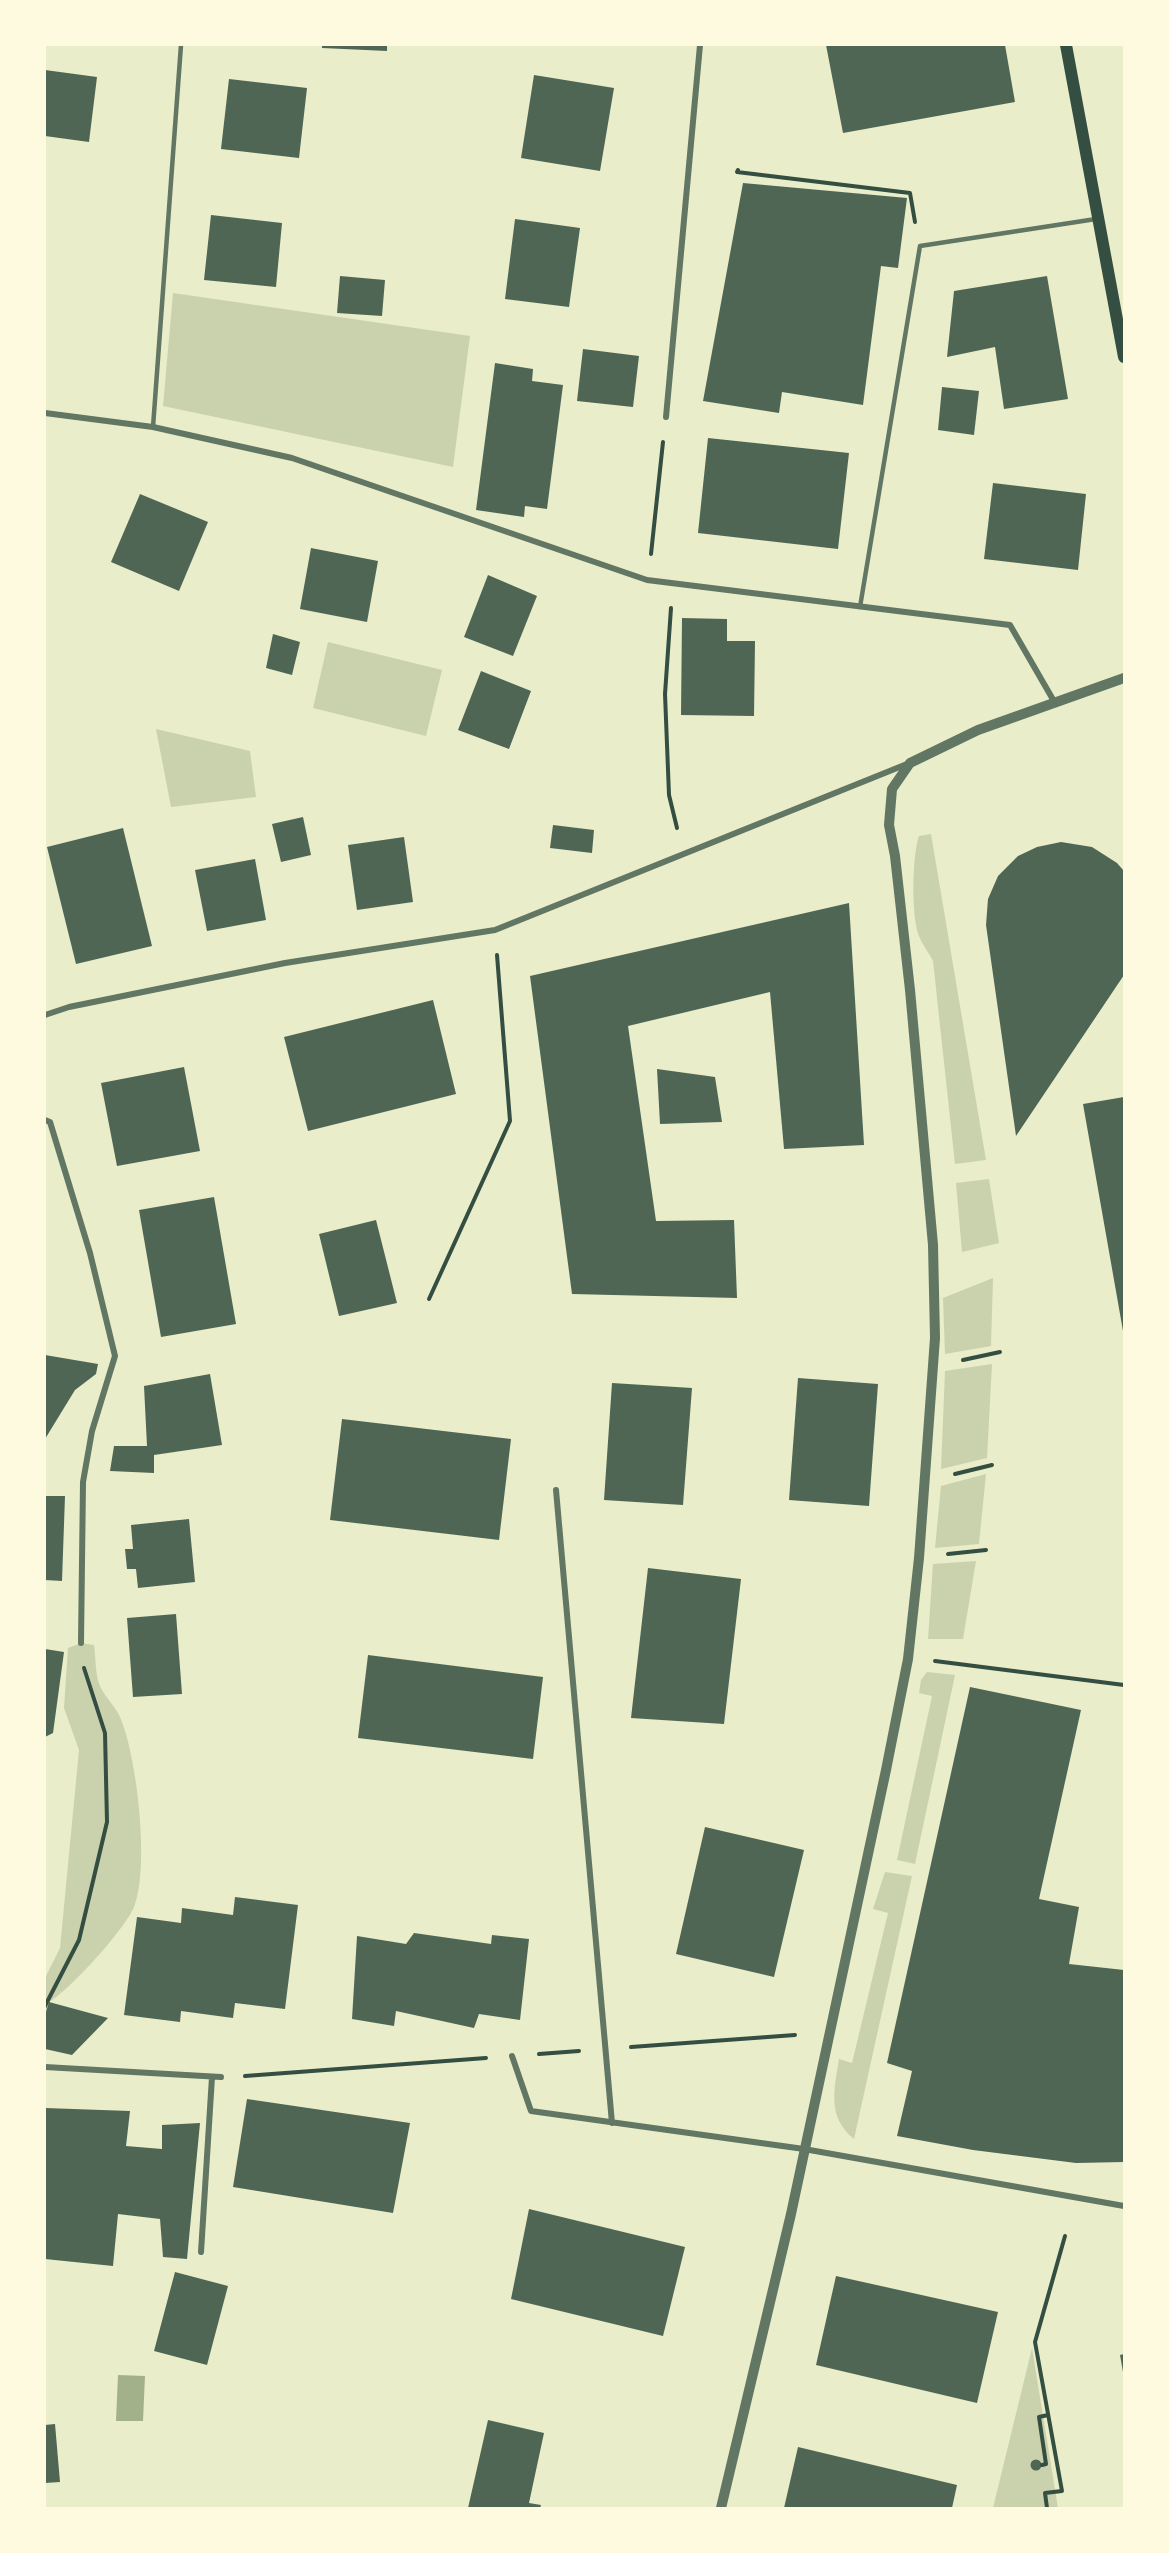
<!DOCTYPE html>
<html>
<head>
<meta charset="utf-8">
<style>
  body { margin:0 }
  #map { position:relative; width:1169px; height:2553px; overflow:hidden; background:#e9edc9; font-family:Ubuntu,sans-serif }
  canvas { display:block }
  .frame { position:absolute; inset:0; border:46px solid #fefae0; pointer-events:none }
</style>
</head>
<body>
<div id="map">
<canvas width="1169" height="2553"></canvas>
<div class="frame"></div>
</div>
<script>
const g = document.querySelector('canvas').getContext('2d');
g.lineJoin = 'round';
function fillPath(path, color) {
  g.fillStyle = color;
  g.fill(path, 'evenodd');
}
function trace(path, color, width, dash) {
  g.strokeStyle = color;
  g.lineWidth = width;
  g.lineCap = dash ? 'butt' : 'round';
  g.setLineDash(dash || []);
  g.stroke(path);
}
fillPath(new Path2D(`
  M173,293L470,336L453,467L163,406Z
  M328,642L442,670L426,736L313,708Z
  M156,729L250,751L256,797L171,807Z
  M931,834L986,1160L955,1164L933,961C929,953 922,944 919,936C911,917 912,855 919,836Z
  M989,1179L999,1243L962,1252L956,1183Z
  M993,1278L991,1346L945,1354L943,1298Z
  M992,1364L987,1458L941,1469L945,1371Z
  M986,1474L979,1544L935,1548L941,1486Z
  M976,1561L963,1639H928L933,1564Z
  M81,1643L94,1645C96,1658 95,1675 100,1686C105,1697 115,1706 120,1717C137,1756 150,1868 134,1907C125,1929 70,1990 49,2002L45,2015V1978L60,1948L79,1750L64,1708L68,1648Z
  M927,1672L955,1675L915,1864L897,1860L932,1696L919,1693L921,1680Z
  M885,1872L912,1876L854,2139C827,2117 834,2090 839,2059L852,2063L888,1913L873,1909Z
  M1032,2348L1058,2508H993Z`), '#cad2ad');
fillPath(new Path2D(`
  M118,2375L145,2376L143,2421H116Z`), '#a3b18a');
fillPath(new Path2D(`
  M322,45H387V51L322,48Z
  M826,45H1005L1015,102L843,133Z
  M45,70L97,77L89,142L45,136Z
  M534,75L614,88L600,171L521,158Z
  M229,79L307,88L299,158L221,149Z
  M743,183L907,198L898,268L881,266L863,405L782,392L779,413L703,401Z
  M211,215L282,223L276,287L204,280Z
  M515,219L580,228L569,307L505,299Z
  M340,276L385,280L382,316L337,313Z
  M1047,276L1068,399L1004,409L995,347L947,357L954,291Z
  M583,349L639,356L633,407L577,401Z
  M495,363L533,369L532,381L563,385L547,509L525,506L524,517L476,510Z
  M942,387L979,391L974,435L938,430Z
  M708,438L849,453L838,549L698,533Z
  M993,483L1086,494L1078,570L984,559Z
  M140,494L208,522L179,591L111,562Z
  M311,548L378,561L367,622L300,609Z
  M488,575L537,596L513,656L464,637Z
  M682,618L727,619V641H755L754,716L681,715Z
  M273,634L300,642L292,675L266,668Z
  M481,671L531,691L509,749L458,730Z
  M303,817L311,855L281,862L272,824Z
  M553,825L594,830L592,853L550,848Z
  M123,828L152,946L76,964L47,847Z
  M404,837L413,902L357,910L348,845Z
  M1061,842L1092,847L1117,863L1124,871V975L1016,1136L986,925L988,899L998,876L1018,856L1037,847Z
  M255,859L266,920L207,931L195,870Z
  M849,903L864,1145L784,1149L770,992L628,1026L656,1221L734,1220L737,1298L572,1294L530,976Z
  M433,1000L456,1094L308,1131L284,1037Z
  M184,1067L200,1151L117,1166L101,1083Z
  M657,1069L715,1077L722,1122L660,1124Z
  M1124,1097V1331H1123L1083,1104Z
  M214,1197L236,1324L161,1337L139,1210Z
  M376,1220L397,1303L339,1316L319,1234Z
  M45,1355L98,1364L96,1374L75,1390L45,1439Z
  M210,1374L222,1445L154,1455V1473L110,1471L114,1446H147L144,1386Z
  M798,1378L878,1384L869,1506L789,1500Z
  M612,1383L692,1388L683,1505L604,1500Z
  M342,1419L511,1439L499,1540L330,1520Z
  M45,1496H65L62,1581L45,1580Z
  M189,1519L195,1582L138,1588L136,1569H127L125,1549H133L131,1525Z
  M648,1568L741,1579L724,1724L631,1718Z
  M176,1614L182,1694L133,1697L127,1618Z
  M45,1649L64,1652L53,1733L45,1737Z
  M368,1655L543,1677L533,1759L358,1738Z
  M970,1687L1081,1710L1039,1899L1079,1907L1069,1964L1124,1970V2162L1076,2163L973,2150L897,2136L912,2071L887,2063Z
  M705,1827L804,1850L774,1977L676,1954Z
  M235,1897L298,1905L285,2009L235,2003L233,2018L181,2011L180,2022L124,2015L137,1917L181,1923L182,1908L233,1915Z
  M414,1933L491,1944L492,1935L529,1939L520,2020L479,2014L474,2028L396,2011L394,2026L352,2019L357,1936L406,1944Z
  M49,2002L108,2018L72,2055L45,2049V2015Z
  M247,2099L410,2123L393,2213L233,2187Z
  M45,2108L130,2111L126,2146L162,2149V2125L200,2123L187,2259L163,2257L160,2219L118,2214L113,2266L45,2259Z
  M529,2209L685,2247L663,2336L511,2299Z
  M175,2272L228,2286L207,2365L154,2351Z
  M836,2276L998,2312L977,2403L816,2365Z
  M1124,2354V2372H1123L1120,2355Z
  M488,2420L544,2433L529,2503L541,2505L540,2508H468Z
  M55,2424L60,2482L45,2483V2425Z
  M798,2447L957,2485L952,2508H784Z
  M1030.5 2465a5.5 5.5 0 1 1 11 0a5.5 5.5 0 1 1-11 0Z`), '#4f6655');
trace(new Path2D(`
  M738,170L737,172L910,193L915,222
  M651,554L663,442
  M671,608L665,694L669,795L677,828
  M429,1299L510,1121L497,955
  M963,1360L1000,1352
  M955,1474L992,1465
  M948,1554L986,1550
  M935,1661L1124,1685
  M45,2006L79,1940L107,1822L105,1733L84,1668
  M631,2047L795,2035
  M539,2054L579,2051
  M245,2076L486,2058
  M1042,2465L1046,2464L1039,2417L1048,2415
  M1047,2508L1045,2493L1062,2491L1035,2342L1065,2236`), '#344e41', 4);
trace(new Path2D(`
  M153,427L181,45
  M860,607L920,246L1096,219`), '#617663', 4.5);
trace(new Path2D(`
  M45,413L153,427L292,458L647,580L1010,625L1055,703
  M666,417L700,45
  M45,1015L69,1007L285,963L495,930L907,764
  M45,1120L50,1122L90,1253L115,1356L92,1431L83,1482L81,1643
  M556,1490L612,2123
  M512,2056L531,2111L804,2149L1124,2206
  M45,2067L221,2077
  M201,2252L212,2077`), '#617663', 6);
trace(new Path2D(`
  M721,2508L791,2214L886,1770L908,1659L919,1558L935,1338L933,1245L910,990L895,856L889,825L892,789L910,763L978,730L1124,678`), '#617663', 10);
trace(new Path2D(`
  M1066,45L1124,357`), '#344e41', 12);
</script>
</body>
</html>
